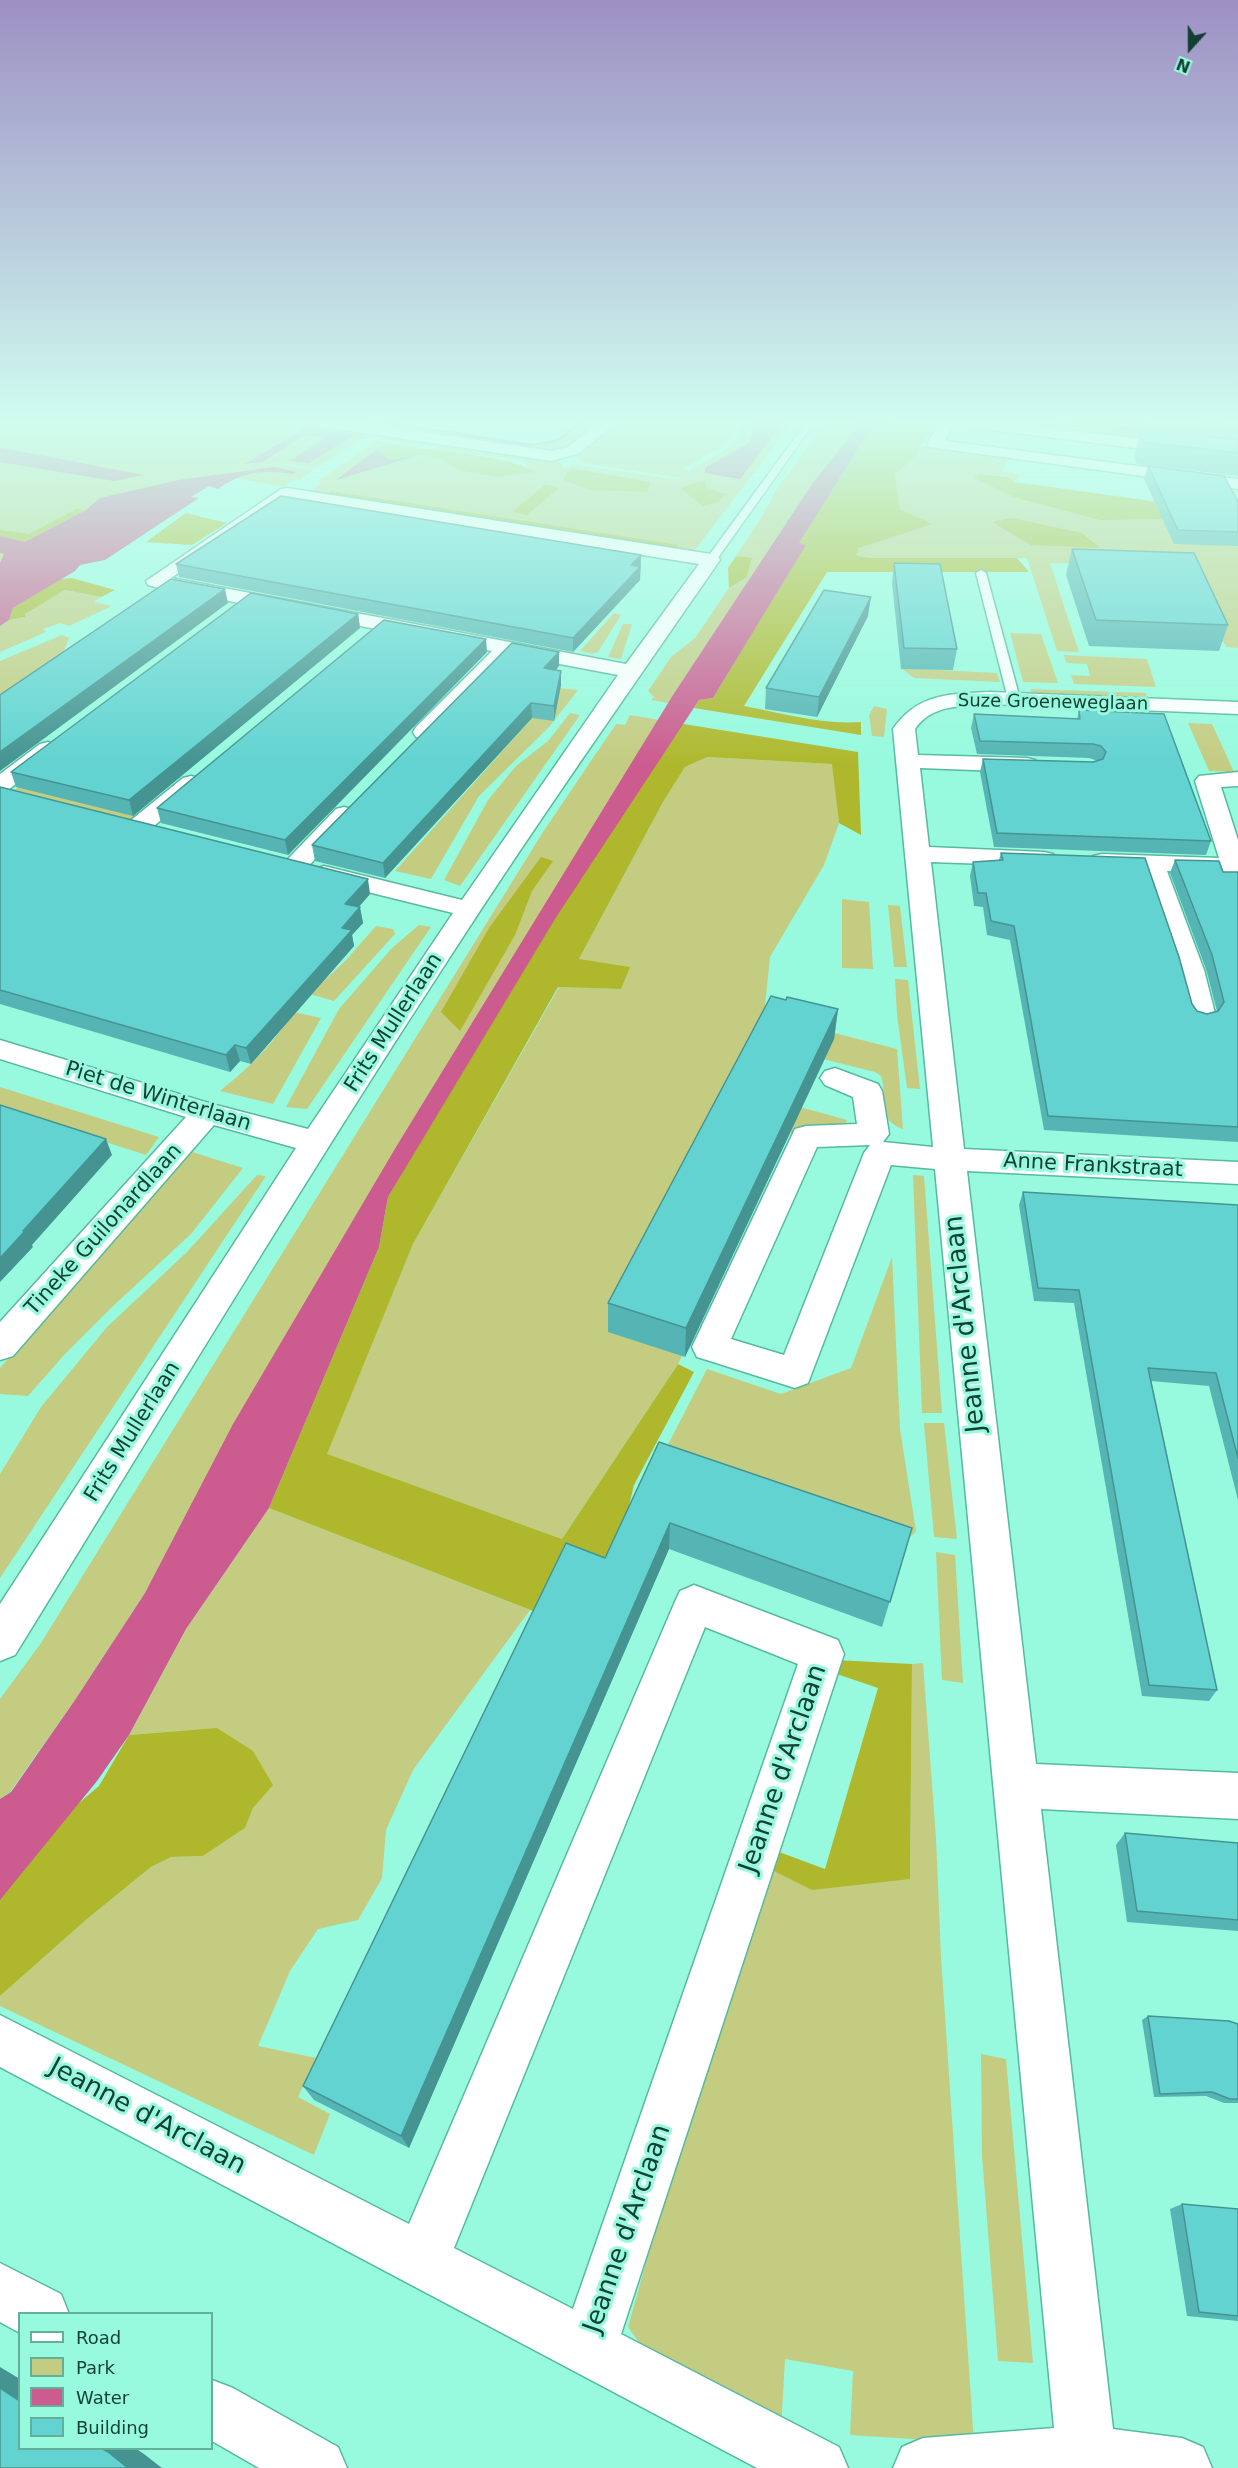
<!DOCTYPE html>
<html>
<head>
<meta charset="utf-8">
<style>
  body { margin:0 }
  #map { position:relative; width:1238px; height:2468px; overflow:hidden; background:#97fade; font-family:"DejaVu Sans",sans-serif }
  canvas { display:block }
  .legend { position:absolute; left:18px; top:2312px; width:195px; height:138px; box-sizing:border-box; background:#97fade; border:2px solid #63af9a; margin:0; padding:8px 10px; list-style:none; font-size:18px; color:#143f34 }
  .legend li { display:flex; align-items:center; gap:12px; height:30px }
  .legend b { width:30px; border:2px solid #63af9a }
  .north { position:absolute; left:1160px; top:18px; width:60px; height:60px; -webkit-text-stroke:4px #97fade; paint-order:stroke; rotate:201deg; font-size:16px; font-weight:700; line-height:24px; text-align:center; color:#143f34 }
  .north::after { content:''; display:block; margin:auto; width:21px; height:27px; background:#143f34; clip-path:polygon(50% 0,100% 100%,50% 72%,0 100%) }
</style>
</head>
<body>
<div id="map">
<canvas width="1238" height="2468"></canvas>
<ul class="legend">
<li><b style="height:8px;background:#fff"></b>Road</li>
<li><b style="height:16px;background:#c4cc81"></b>Park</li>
<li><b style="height:16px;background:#cc5b8f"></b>Water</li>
<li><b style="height:16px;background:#62d3d1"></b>Building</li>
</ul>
<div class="north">N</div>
</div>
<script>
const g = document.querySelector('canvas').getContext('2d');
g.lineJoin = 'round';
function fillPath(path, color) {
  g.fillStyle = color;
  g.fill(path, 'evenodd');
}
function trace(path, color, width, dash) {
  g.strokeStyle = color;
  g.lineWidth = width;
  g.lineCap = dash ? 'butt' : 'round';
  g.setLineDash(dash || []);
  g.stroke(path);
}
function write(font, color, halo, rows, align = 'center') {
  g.font = font + ' "DejaVu Sans",sans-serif';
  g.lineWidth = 6;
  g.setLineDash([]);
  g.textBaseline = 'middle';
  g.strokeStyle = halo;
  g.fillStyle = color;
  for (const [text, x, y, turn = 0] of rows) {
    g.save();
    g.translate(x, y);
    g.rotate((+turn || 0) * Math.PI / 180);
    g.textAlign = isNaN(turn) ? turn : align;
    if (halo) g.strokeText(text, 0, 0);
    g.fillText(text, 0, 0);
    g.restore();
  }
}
fillPath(new Path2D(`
  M48,420H285L366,432L367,436L316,468L277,463L252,466L276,464L313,470L300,480L295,479L283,487L233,477L271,471L293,474L274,467L211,477L0,606V422L15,424ZM302,428L353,435L291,461L325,438L304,435L263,462L247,464Z
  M588,420L601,422L567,448L551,451L457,439L458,435C490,440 530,454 562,440C571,436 580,426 588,420Z
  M619,420H735L736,431L723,446L684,469L689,471C705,458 749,447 741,420H754L739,479L778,427L785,420H794L695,550H671L332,491L327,494L311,491L321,484L318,481L378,441L432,449L439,447L380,439L392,435L553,460L561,463L563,468L576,465L679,480L681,478L584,463L575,457ZM386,444L524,460L527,467L534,472L419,455L338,479Z
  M828,420H863L812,484L668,703L651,700L654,697L648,691L671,657L695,638L729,588L747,577L752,559L736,556L758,523L775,492Z
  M920,446L1009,458L1002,471L1021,475L1016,481C1005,477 985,471 974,477L1170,519L1238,522V648L1226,647L1188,566L1050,563L1079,652L1057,651L1027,558H868L856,555L859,548L932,524L900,509L895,475L917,454Z
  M65,590L101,597L94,602L112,606L69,626L60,623L43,629L46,632L0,652V626L9,620L25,617V614Z
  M614,613L621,615L598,652L592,654L580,651Z
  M623,624H632L621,659L608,657Z
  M1010,633L1041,634L1058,683L1023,682Z
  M62,635L69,638L63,653L0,695V661Z
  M1064,655L1147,659L1156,687L1074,684L1071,675L1090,676L1087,664L1066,663Z
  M901,668L997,673L1000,682L914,678Z
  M559,688L578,690L550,726L479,796L431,879L395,871Z
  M1030,689L1146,693L1147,697L1032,693Z
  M874,706L887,709L884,737L872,736L869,715Z
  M570,713L580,715L460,886L444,880L488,800L516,766L548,741Z
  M630,715L665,721L145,1593L75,1700L10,1792L0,1799V1699L41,1643L543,832L616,724L625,725Z
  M1188,723L1212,724L1234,772L1209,771Z
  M706,757L833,764L839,823L824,865L770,957L764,1015L897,1049L903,1129C876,1120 888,1098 881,1076L875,1072L823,1059L800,1107L847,1120L836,1145L787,1132L678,1364L562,1539L326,1454L413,1244L559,987L621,989L579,959L663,802L685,767Z
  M23,784L148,815L133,820L14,790Z
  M842,899L869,902L873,969L842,968Z
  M888,905L900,906L907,967H894Z
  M419,925L431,927L307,1109L286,1107L339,1009L392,948Z
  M376,926L393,929L395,934L334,1001L310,994L346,960Z
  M895,979L908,980L920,1089L907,1088L897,1015Z
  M294,1012L321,1018L273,1104L220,1091C253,1064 270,1047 294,1012Z
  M0,1087L159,1137L146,1155L0,1108Z
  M189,1151L243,1168L191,1234L112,1307L65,1354L28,1396L0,1394V1368Z
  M257,1175L266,1176L0,1578V1474L41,1407L107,1327L187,1252Z
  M913,1175L924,1176L942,1413H922Z
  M892,1257L900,1429L916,1531L903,1544L660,1460L707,1369L781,1394L851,1368Z
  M924,1423H944L957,1539L934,1537Z
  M269,1508L530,1610L413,1770L386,1830L382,1878L358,1920L318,1929L290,1971L258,2046L316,2058L298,2097L330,2114L314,2155L0,2006V1996L87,1919L151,1867L171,1857L203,1856L245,1828L253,1808L272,1785L193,1730L129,1735L186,1629Z
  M936,1552L955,1555L963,1683L942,1680Z
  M923,1663L936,1838L941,1957L974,2443L850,2435L853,2371L785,2359L781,2429L641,2345L628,2327L698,2078L764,1866L910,1879L912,1664Z
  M981,2054L1006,2059L1033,2363L998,2361L982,2155Z`), '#c4cc81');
fillPath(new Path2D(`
  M900,420H940L920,446L917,454L895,475L900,509L933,524L859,548L856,555L868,558H1017L1029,572H827L744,706C782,713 822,725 861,722V735L694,708L699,700L713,698L805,546L798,544L870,431Z
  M991,420H1047L1238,445V453Z
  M386,444C419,449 511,455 535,472L496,477L459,470L439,458L419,455L390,461L377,449Z
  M570,468L651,482L647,492L590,490L563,480Z
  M979,474L1007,477L1015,482L1238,513L1170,519L1100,520L1013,497L973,477Z
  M705,480L707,488L726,494L718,502L703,506L680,488Z
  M546,484L559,488L527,515L512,512Z
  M332,491L679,545L671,550L327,494Z
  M76,509L86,510L25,542L0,536V530L29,534Z
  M186,513L227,523L192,545L146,542Z
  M1012,518L1082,533L1100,548L1031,545L992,522Z
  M736,556L752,558L747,577L729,588L728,568Z
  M72,578L115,590L101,597L65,590L25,614V617L9,620L13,608L60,579Z
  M665,721L858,752L861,835L839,823L832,764L707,757L685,767L663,802L579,959L630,967L621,989L558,987L413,1244L327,1454L562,1539L678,1364L694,1372L634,1485L597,1636L269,1508L379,1247L388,1197Z
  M541,857L553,861L532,891L515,935L460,1031L441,1012L489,928Z
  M835,1660L912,1664L910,1879L812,1890L764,1866L771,1849L825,1869L878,1688L831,1672Z
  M217,1728L253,1751L273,1785L253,1808L245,1828L203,1856L171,1857L151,1867L87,1919L0,1996V1870L99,1786L129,1735Z`), '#afb82c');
fillPath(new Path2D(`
  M358,420H376L533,444L557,439L581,420H588L557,443L528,446Z
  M754,420H785L740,479L705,473V468L750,442Z
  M863,420H900L874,428L862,443L799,543L806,545L713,698L699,700L555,919L388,1197L379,1247L269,1508L186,1629L129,1735L97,1781L0,1900V1799L11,1792L75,1700L145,1593L233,1424L396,1147L673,695L812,484Z
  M1047,420H1136L1217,430L1238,445Z
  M305,427L342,431L354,435L309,463L290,461L324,438L304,435L263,462L245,464Z
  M0,448L14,450L144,475L114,481L0,462Z
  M377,449L390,460L419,455L336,480Z
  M274,467L297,472L293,474C264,470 243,471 218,489L209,486L191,497L199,498L105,560L80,565L75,571L13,608L9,620L0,626V563L4,554L0,553V536L25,542L86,510L100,498L179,480Z`), '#cc5b8f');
const lane = new Path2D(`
  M808,420H816L715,562H707V558Z
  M981,570L986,573L1020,699L1018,701L1014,703L1008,699L976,573Z`);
const street = new Path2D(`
  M304,420H340L552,451L568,447L602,420H619L580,453L552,461L312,425Z
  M941,420H986L1238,451V461L953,425L945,441L1238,479V489L929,447L927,444Z
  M287,488L711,554L718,556L720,560C628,693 535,825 448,960C299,1189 158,1423 15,1655L0,1661V1604L296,1148L214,1125L13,1356L0,1360V1322L186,1117L0,1059V1040L212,1104L308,1129L453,913L315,879L311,874L315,869L324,866L462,900L618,675L512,655L432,737L424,739L416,737L413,732L416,727L492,651L155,587L148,585L146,581L281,489ZM290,499L699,564L626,664L171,578Z
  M990,692L1238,702V714L990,704C963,706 932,704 915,729L918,755L1027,758L1035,760L1038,765L1035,770L1027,772L920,768L929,847L1044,852L1053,854L1056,859L1053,864L1044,866L931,862L964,1149L1238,1162V1184L967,1171L1036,1764L1238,1773V1819L1041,1809L1113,2429L1182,2438L1203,2447L1212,2468H893L902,2447L923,2438L1054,2428L935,1169L891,1165L808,1383L795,1388L710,1361L697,1357L692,1347L795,1129L806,1126L857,1124L853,1097L825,1085L820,1078L825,1071L835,1068L878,1084L882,1091L889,1134L883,1142L933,1147L893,729C918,693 950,694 990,692ZM870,1145L864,1153L784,1355L731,1339L817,1147Z
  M48,742L56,744L59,749L56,754L8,790L0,792V774L40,744Z
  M1238,772V786L1221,787L1238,840V874L1167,871L1204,970L1216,1017L1212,1023L1202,1026L1192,1023L1188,1017L1176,970L1142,870L1093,866L1090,861L1093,856L1102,854L1219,858L1195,781L1199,776Z
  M191,776L199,778L203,783L199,788L148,831L139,833L130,831L127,826L130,821L183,778Z
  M344,807L352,809L356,814L352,819L303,872L294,875L285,872L281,867L285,862L336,809Z
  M694,1585L838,1640L844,1654L621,2334L839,2447L848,2468H757L0,2067V2015L409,2224L674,1604L680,1591ZM705,1627L798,1664L573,2309L454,2248Z
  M0,2263L61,2294L69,2314H20V2333L0,2322Z
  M212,2380L233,2388L338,2447L347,2468H259L212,2441Z`);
trace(lane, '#55ba9f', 3);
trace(street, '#55ba9f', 3);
fillPath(lane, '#fff');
fillPath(street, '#fff');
fillPath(new Path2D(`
  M457,420H505L497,426Z
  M1146,420H1238V476L1137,464L1134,457L1140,435L1144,429Z
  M1148,466L1238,502V546L1174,544L1144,479Z
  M1072,549L1228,625L1219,651L1089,646L1066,575Z
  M641,555L640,580L573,652L179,577L176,564Z
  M894,563L957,649L953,670L901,669L892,583Z
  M358,614L360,628L133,816L16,787L11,772Z
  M868,616L817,717L765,709L766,688Z
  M487,652L288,855L161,823L157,808Z
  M559,666L556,670L561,685L554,721L532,718L385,878L315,861L312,845Z
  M1079,710L1211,841L1206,855L994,847L980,772L983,759L1093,762L1098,761L1089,758L977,754L971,728L974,714L1077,719Z
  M0,787L370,894L359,907L363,923L352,935L354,946L251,1064L240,1061L230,1072L0,1004Z
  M1001,853L1192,1004L1197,1011L1207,1014L1217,1011L1206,969L1170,873L1175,860L1223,872H1238V1142L1044,1130L1010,940L987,935L983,907L974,906L970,876L973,862L999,860Z
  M786,1000L838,1009L834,1039L685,1357L608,1332V1303Z
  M1023,1192L1238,1205V1500L1209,1386L1151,1381L1217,1690L1209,1701L1142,1696L1074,1303L1034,1301L1019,1205Z
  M659,1442L912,1528L882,1627L669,1549L409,2148L314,2100L303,2086L605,1558Z
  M1125,1833L1238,1843V1931L1127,1922L1116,1845Z
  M1148,2016L1238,2024V2103H1224L1206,2096L1154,2097L1142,2020Z
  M1182,2204L1238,2209V2321L1187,2316L1170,2209Z`), '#54b5b4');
fillPath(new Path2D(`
  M496,420H505L497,426Z
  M641,555L640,580L573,652V638L631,565Z
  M225,589L228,603L0,771V752Z
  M871,597L868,616L817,717L819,697Z
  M358,614L360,628L133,816L129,800Z
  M486,639L487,652L288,855L285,840Z
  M559,652V666L545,682L544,668Z
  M561,671V685L554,721V706Z
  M531,703L532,718L385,878L383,863Z
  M368,879L370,894L347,920L345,904Z
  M360,907L363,923L352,935L354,946L251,1064L246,1048L342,928Z
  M838,1009L834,1039L685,1357L686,1328Z
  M235,1045L240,1061L230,1072L226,1055Z
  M106,1139L112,1155L32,1245L33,1247L0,1282V1258L23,1231Z
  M670,1523L669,1549L409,2148L401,2136Z
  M0,2367L20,2379V2401L0,2388Z
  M101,2448H135L144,2454L162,2468H128Z`), '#459492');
const building = new Path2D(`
  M1181,420H1238V426Z
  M1142,429L1238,440V453L1143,442L1140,435Z
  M1148,466L1224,476L1238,502V532L1178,530Z
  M281,496L641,555L631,565L640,567L573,638L176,564Z
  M1072,549L1194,553L1228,625L1096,620Z
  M894,563L940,564L957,649L904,648Z
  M171,579L225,589L0,752V695Z
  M824,590L871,597L819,697L766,688Z
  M251,593L358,614L129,800L11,772Z
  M384,620L486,639L285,840L157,808Z
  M512,643L559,652L544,668L561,671L554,706L531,703L383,863L312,845Z
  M1079,710L1164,714L1211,841L997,833L983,759L1093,762L1103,759L1106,752L1101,746L1093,744L980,741L974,714L1080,719Z
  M0,787L368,879L345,904L360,907L342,928L352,930L246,1048L235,1045L226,1055L0,990Z
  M1001,853L1145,858L1179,957L1192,1004L1197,1011L1207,1014L1218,1011L1224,1002L1212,955L1175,860L1219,861L1223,872H1238V1127L1048,1116L1014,926L991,921L986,893H978L973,862L1003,860Z
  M771,996L786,1000L787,997L838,1009L686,1328L608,1303Z
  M0,1105L106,1139L23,1231H25L0,1258Z
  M1023,1192L1238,1205V1458L1216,1373L1148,1368L1217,1690L1149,1685L1079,1290L1038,1288Z
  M659,1442L912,1528L890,1602L670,1523L401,2136L303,2086L566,1543L605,1558Z
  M1125,1833L1238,1843V1920L1137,1911Z
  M1148,2016L1229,2021L1238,2024V2099H1230L1212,2092L1160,2094Z
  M1182,2204L1238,2209V2316L1199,2312Z
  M0,2388L20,2401V2448H101L108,2452L128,2468H0Z`);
fillPath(building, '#62d3d1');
trace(building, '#459492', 1.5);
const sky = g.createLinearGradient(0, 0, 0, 765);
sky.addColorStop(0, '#9d90c4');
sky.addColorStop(0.55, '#d0fdf0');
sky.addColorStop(1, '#d0fdf000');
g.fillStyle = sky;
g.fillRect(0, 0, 1238, 765);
write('18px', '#143f34', '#97fade', [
  ["Suze Groeneweglaan",1053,703,1]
]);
write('21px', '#143f34', '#97fade', [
  ["Frits Mullerlaan",394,1023,-57],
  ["Piet de Winterlaan",158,1097,17],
  ["Anne Frankstraat",1093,1166,3],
  ["Tineke Guilonardlaan",104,1230,-48],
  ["Frits Mullerlaan",133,1432,-58]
]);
write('26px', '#143f34', '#97fade', [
  ["Jeanne d'Arclaan",966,1324,-96],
  ["Jeanne d'Arclaan",784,1769,-71],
  ["Jeanne d'Arclaan",147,2117,28],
  ["Jeanne d'Arclaan",628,2229,-71]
]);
</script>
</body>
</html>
